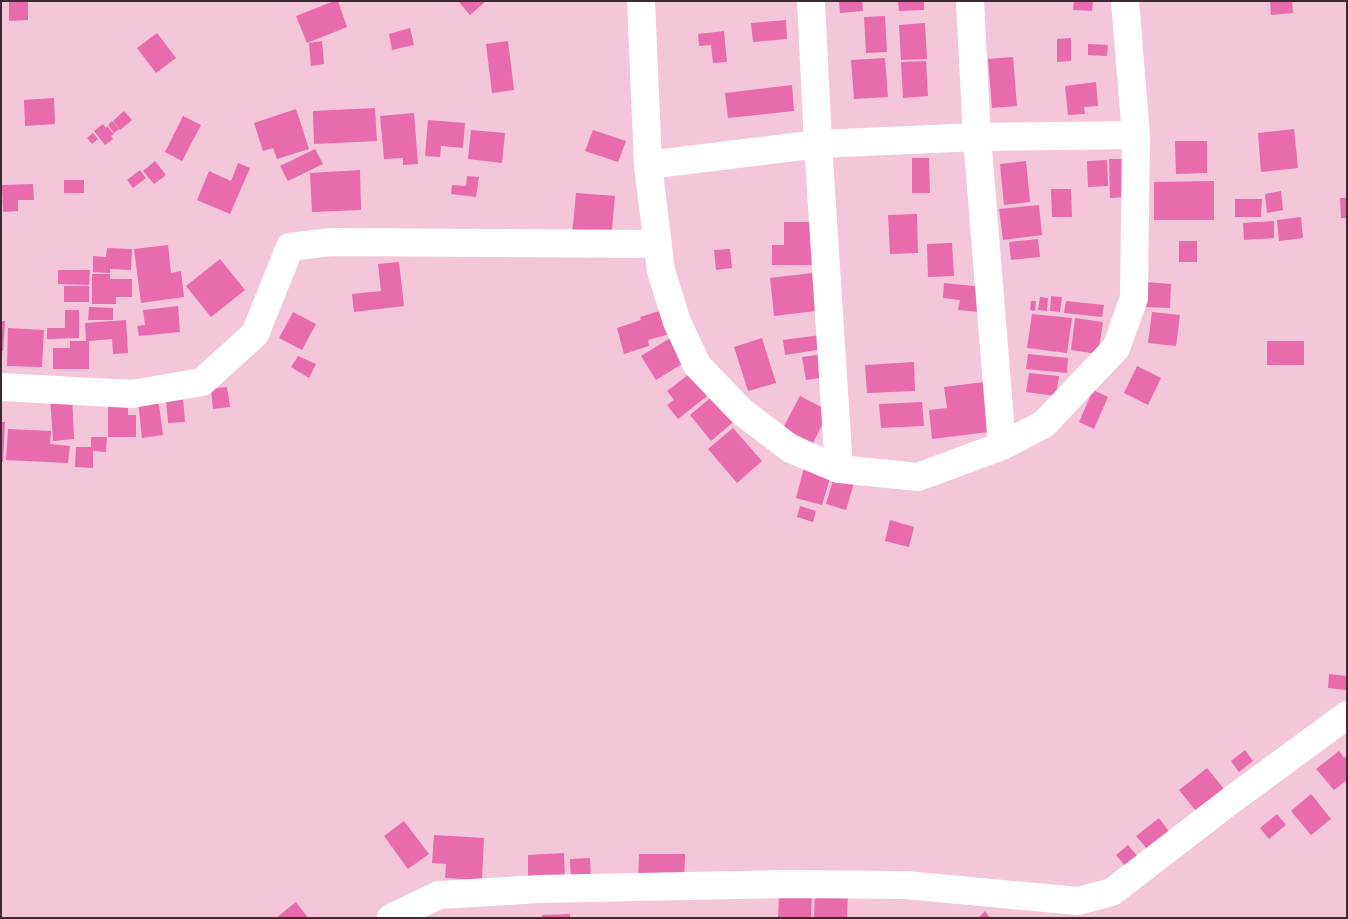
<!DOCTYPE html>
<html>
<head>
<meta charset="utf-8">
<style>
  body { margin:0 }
  #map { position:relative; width:1348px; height:919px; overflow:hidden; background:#f4c6da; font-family:"Crimson Pro",serif }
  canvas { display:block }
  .frame { position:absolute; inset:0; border:2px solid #3c2a32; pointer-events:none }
</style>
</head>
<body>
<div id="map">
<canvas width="1348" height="919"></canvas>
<div class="frame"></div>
</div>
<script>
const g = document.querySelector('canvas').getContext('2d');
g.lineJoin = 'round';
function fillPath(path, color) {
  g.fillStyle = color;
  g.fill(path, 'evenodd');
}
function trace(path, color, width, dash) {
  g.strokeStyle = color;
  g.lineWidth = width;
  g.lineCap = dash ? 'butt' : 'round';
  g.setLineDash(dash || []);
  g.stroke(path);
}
fillPath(new Path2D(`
  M9,1H28V20L9,21Z
  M334,1H338L347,27L307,43L296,16Z
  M458,1H486L470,15Z
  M839,1H862L863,11L840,13Z
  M898,1H924V10L899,11Z
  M1074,1H1093L1092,11L1073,10Z
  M1270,1H1292L1293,13L1271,15Z
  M885,16L887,52L866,53L864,17Z
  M786,20L787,39L753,42L751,23Z
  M925,23L927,59L901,60L899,25Z
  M410,28L414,45L392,50L389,34Z
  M724,31L727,62L713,63L711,45L699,46L698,34Z
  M157,33L176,58L156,73L137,48Z
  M1071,38V61L1057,62V39Z
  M322,41L324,64L311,66L309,43Z
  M508,41L514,90L492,93L486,44Z
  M1088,44L1108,45L1107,56L1088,55Z
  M1013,57L1017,106L992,108L988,59Z
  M885,58L888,97L854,99L851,60Z
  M926,61L928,96L903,98L901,62Z
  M1096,82L1098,106L1084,107L1085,114L1068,115L1065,86Z
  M792,85L794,111L728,118L725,93Z
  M54,98L55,124L25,126L24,100Z
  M375,108L377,141L314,144L313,111Z
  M296,109L309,149L277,159L273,148L263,151L254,123Z
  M124,111L132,120L120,130L113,121Z
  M414,113L418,164L403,165V158L384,159L380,116Z
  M183,116L201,125L182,161L165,152Z
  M428,120L465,123L463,148L441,146L440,157L425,156Z
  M112,121L119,129L114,133L108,125Z
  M103,124L106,128L107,126L114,134L111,136L113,139L105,145L94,131Z
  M1294,129L1298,168L1261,172L1258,133Z
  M471,130L505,133L502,163L468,159Z
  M593,130L626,141L618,162L585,151Z
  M93,133L98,139L92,144L87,138Z
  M1175,141H1207V173L1176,174Z
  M315,149L323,164L288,181L280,166Z
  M912,158H929L930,193H912Z
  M1109,159H1125L1126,197L1110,198Z
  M1107,160L1108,186L1088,187L1087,161Z
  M155,161L166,175L154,184L143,171Z
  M1026,161L1030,202L1004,205L1000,164Z
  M238,163L250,168L230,214L197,200L209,171L231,181Z
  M140,170L146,178L133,188L127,180Z
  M360,170L361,210L312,212L310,173Z
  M467,176L479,177L476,197L451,194L452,185L466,186Z
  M64,180H84V193H64Z
  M1214,181V220H1154V182Z
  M33,184L34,200H18V211L3,212L2,185Z
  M1051,189H1071L1072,217H1052Z
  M1281,191L1283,210L1267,213L1265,194Z
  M576,193L615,196L611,239L572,235Z
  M1340,198H1347V218H1341Z
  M1235,199H1262L1261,217H1235Z
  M1039,205L1042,235L1003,240L999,209Z
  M917,214L918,253L890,254L888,215Z
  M1301,217L1303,238L1279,241L1277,220Z
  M1274,221V238L1244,240L1243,223Z
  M784,222H819V265H772V245H784Z
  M1038,239L1040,257L1011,260L1009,242Z
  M1179,241H1197V262H1179Z
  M952,243L954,276L928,277L927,244Z
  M168,245L171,273L181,271L184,297L141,303L134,249Z
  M107,248L132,249L131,270L110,269V273L93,272V256L106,257Z
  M730,249L732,268L716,270L714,250Z
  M220,259L245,290L211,317L186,286Z
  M399,262L404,306L354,312L352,294L381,291L378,264Z
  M58,270H90L89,285L58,284Z
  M812,273L816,311L774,316L770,278Z
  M92,274H110V279H132V297H116V304H92Z
  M1146,282L1171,284L1170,308L1144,307Z
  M944,283L984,287L982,312L958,310L960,300L943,298Z
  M64,286H89V302H64Z
  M1051,296L1062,297L1060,312L1050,311Z
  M1040,297L1048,298L1047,311L1038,310Z
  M1031,301H1036L1035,311L1030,310Z
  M1066,301L1104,305L1102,317L1064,313Z
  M178,306L180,332L139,336L137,326L145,325L143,310Z
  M89,307L113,308V320H88Z
  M65,310H79V338L47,339V328H65Z
  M663,310L670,334L648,340L649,346L624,354L617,328L641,320L640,317Z
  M293,312L316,324L302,350L279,338Z
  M1152,312L1180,315L1176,346L1148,343Z
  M1032,314L1072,318L1067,353L1027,348Z
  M1075,318L1103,322L1098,354L1071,350Z
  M126,320L128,353L113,354L112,339L89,341V369H53V348H70V341H86L85,323Z
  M1,321H5L3,351H1Z
  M8,328L44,330L42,367L7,366Z
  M821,335L823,349L785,355L783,340Z
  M670,338L685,362L656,380L641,356Z
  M762,338L776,383L748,391L734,347Z
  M1267,341H1304V365H1267Z
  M823,354L826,377L806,380L802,357Z
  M1028,354L1068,358L1067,373L1026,369Z
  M298,356L316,364L309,378L291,367Z
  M914,362L915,391L867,393L865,365Z
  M1137,366L1161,378L1148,405L1124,393Z
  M693,371L711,393L678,419L667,405L674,400L667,391Z
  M1029,373L1059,376L1056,396L1026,392Z
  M984,382L989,432L932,439L929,410L947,408L944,387Z
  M227,387L230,407L213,409L211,389Z
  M1093,390L1108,397L1094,429L1079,422Z
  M716,393L737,419L711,441L690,415Z
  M72,396L74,439L53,441L50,397Z
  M800,396L829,411L813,443L783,428Z
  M183,397L185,422L168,423L166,398Z
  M158,398L163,435L142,438L138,400Z
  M108,401H128V415H136V437H108Z
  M922,402L924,426L881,428L879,404Z
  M1,422H5L3,462H1Z
  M733,428L762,461L737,483L708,449Z
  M8,429L51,431L50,444L70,446L68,463L6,460Z
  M91,437H107L106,452L93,451V468L75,467L76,447H91Z
  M804,468L831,475L822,505L796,498Z
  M834,477L854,483L846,510L826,504Z
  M800,506L816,511L813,522L797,517Z
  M890,520L914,527L909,547L885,541Z
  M1329,674L1347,676V690L1328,688Z
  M1245,750L1253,761L1239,772L1231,761Z
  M1339,751L1344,758L1347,756V780L1334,790L1316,769Z
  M1207,768L1224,789L1197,812L1179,790Z
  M1311,794L1331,819L1311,835L1291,811Z
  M1277,814L1286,825L1269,839L1260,828Z
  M1159,818L1170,833L1148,850L1136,836Z
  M404,821L429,854L408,869L384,836Z
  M434,835L484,838L482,880L445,878L446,864L432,863Z
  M1128,845L1138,857L1126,867L1116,855Z
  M564,853L565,882L528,883V855Z
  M639,854H685L684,884L638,883Z
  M590,858L591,883L571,884L570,859Z
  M779,892H812L811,918H778Z
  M815,893L848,894L847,918H814Z
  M296,902L308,918H276Z
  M985,911L990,918H978Z
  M570,914V918H542V915Z`), '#e86bac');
trace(new Path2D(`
  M641,1L648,165L661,271L677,322L697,365L741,411L791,449L839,469L918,477L1002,446L1044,424L1116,348L1134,298L1136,135L1125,1
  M811,1L818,144L839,469
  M970,1L977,137L1002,446
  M648,165L818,144L977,137L1136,135
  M1,387L132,394L202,382L255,334L290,247L331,242L658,244
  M391,918L439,895L540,889L787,884L905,885L1078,901L1112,892L1230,801L1347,715`), '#fff', 28);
</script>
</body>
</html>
